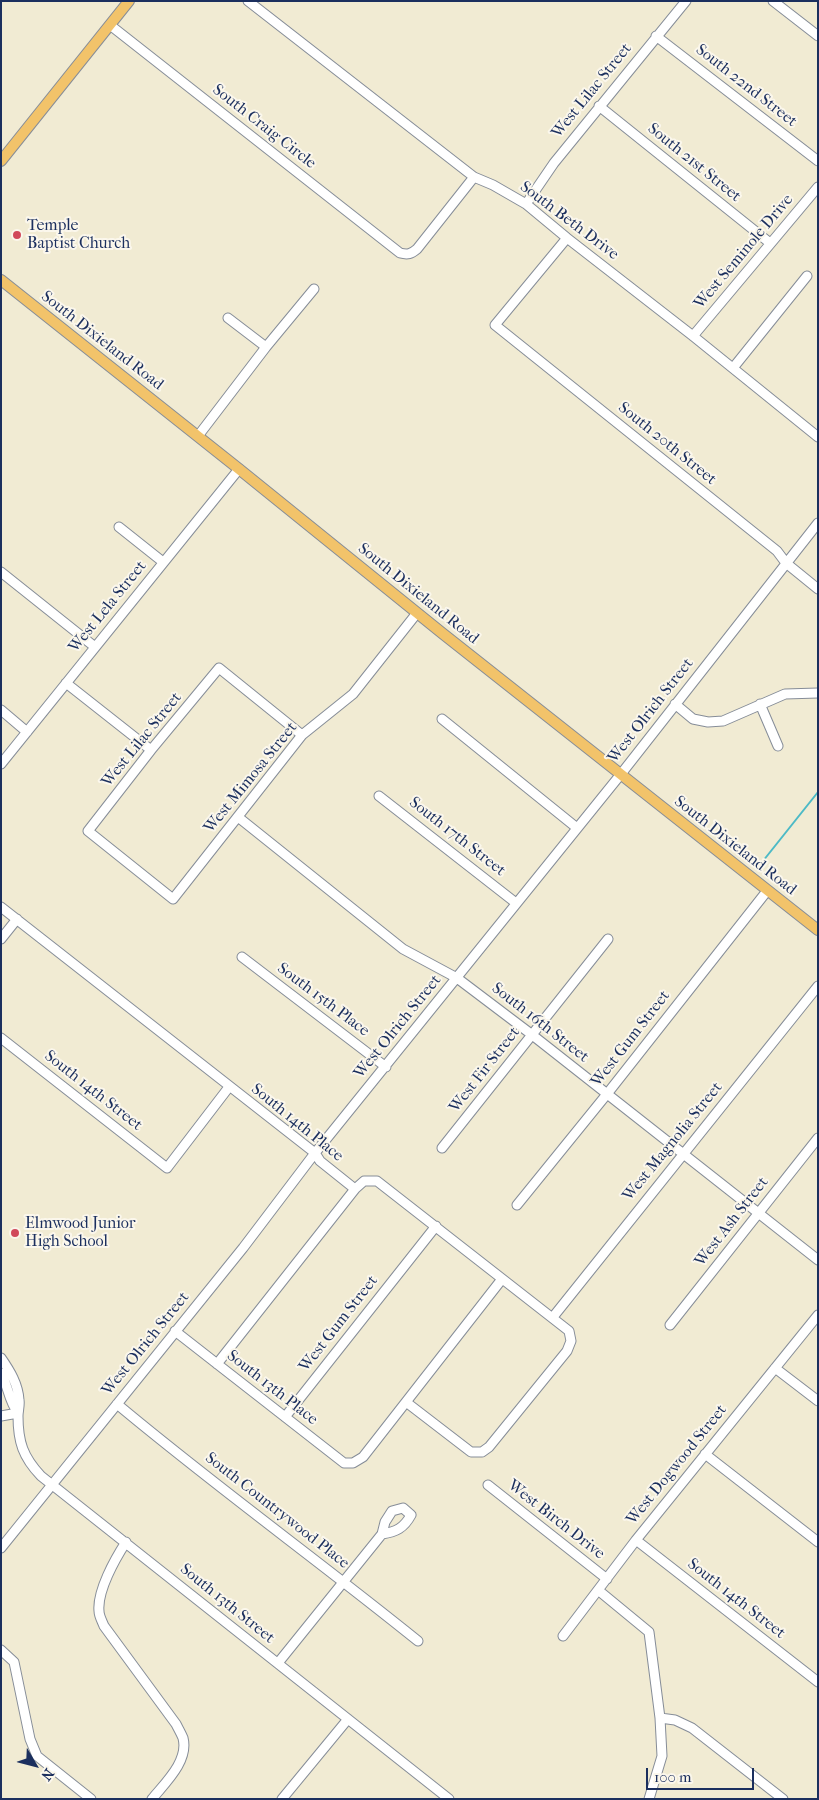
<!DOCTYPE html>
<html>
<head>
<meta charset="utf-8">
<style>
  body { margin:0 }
  #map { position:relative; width:819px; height:1800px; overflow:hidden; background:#f1ebd3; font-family:"IM FELL French Canon",serif }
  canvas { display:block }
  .frame { position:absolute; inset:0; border:2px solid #1b2f5e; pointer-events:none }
  .north { position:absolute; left:10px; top:1740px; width:50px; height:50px; -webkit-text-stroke:4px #fbf7ec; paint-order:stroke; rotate:127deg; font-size:14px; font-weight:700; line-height:20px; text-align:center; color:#1b2f5e }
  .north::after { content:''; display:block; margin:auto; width:18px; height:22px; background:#1b2f5e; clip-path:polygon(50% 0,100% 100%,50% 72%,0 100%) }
  .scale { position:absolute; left:646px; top:1768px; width:108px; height:22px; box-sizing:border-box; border:2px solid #1b2f5e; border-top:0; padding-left:6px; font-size:15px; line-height:18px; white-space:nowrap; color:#1b2f5e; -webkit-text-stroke:4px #fbf7ec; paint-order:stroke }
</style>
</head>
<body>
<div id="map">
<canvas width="819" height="1800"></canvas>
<div class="frame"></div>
<div class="north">N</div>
<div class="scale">100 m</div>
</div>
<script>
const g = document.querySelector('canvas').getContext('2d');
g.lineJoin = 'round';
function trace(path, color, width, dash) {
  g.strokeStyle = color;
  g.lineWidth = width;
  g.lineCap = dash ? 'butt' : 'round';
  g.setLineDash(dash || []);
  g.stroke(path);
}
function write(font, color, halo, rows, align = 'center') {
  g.font = font + ' "IM FELL French Canon",serif';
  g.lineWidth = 4;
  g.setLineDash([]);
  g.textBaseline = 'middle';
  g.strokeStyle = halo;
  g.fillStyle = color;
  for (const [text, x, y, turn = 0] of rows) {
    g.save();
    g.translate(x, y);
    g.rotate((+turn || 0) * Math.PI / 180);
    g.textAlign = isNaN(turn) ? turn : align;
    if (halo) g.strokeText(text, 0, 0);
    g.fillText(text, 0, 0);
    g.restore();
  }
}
trace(new Path2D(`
  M759,866L818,792`), '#4dbac6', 2);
const minor = new Path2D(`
  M248,1L474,177L493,185L526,204L567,238L693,336L818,437
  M773,1L818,36
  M110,25L400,253C408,255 411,254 417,249L474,177
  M656,36L818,161
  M599,106L770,243
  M526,204L554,163L686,1
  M567,238L495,325L777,551L786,563L818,589
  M228,318L266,347
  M693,336L818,187
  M733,368L807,276
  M198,436L266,347L314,289
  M119,527L163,562
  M1,572L95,647
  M66,683L151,750
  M675,704L693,719L708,722L723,721L785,694L818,693
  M760,704L778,746
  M1,710L27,732
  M442,719L577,828
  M302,735L219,668L151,750L88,831L173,899L302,735L353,694L417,613
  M1,764L239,469
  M379,796L516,903
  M238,817L403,949L457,978L531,1034L818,1260
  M1,907L315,1153L320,1161L355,1189L364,1181H377L569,1331L571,1341L567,1351L489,1447L482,1452H471L406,1402
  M1,939L17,919
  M242,957L386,1067
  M1,1038L167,1168L229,1087
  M442,1148L608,939
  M517,1205L607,1094L767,891
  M553,1317L818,986
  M670,1325L818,1138
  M175,1331L344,1463H353L363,1457L502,1279
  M1,1358C10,1371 18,1384 19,1400C20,1405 18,1411 18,1416C18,1442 23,1457 41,1476L449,1799
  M217,1364L355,1189
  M775,1368L818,1401
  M1,1373C9,1388 8,1399 18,1413
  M117,1404C215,1486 319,1561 418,1641
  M1,1416L18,1413
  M285,1417L436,1226
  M705,1454L818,1542
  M488,1485L607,1579
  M636,1540L818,1682
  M126,1542C115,1559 97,1591 99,1611C99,1616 102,1621 104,1626L176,1724C178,1728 181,1733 183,1738C189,1761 165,1783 152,1799
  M1,1548L243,1248L315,1153L621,774L818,523
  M598,1590L649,1632L660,1718L662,1756L649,1799
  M563,1636L636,1540L818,1315
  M1,1650L14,1662L30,1739L37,1756L91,1799
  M278,1663L382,1534L385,1522L392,1511L403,1508L411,1515C404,1528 396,1532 382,1534
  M660,1718L675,1720L692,1728L783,1799
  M282,1799L348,1719`);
const major = new Path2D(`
  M1,161L129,1
  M1,280L239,469L442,633L818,930`);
trace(minor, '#868d98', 11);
trace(major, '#868d98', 12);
trace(minor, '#fff', 9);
trace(major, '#f2c36a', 10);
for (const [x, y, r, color] of [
  [17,235,5,"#d1495b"],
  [15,1233,5,"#d1495b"]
]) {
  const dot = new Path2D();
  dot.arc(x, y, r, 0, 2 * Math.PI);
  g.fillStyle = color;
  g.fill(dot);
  trace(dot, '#fbf7ec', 2);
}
write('16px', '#1b2f5e', '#fbf7ec', [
  ["South 22nd Street",746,86,38],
  ["West Lilac Street",592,91,-51],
  ["South Craig Circle",264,127,38],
  ["South 21st Street",694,163,39],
  ["South Beth Drive",569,221,37],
  ["West Seminole Drive",744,252,-50],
  ["South Dixieland Road",102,341,38],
  ["South 20th Street",667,444,39],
  ["South Dixieland Road",418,594,39],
  ["West Lela Street",108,607,-51],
  ["West Olrich Street",651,711,-52],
  ["West Lilac Street",142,740,-51],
  ["West Mimosa Street",251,778,-51],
  ["South 17th Street",457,837,38],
  ["South Dixieland Road",735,846,38],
  ["South 15th Place",323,1000,37],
  ["South 16th Street",540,1023,38],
  ["West Olrich Street",398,1027,-51],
  ["West Gum Street",631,1039,-52],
  ["West Fir Street",485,1070,-52],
  ["South 14th Street",93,1091,38],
  ["South 14th Place",297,1123,39],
  ["West Magnolia Street",673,1142,-51],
  ["West Ash Street",732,1222,-52],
  ["West Gum Street",339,1324,-52],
  ["West Olrich Street",146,1344,-51],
  ["South 13th Place",272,1388,38],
  ["West Dogwood Street",677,1465,-51],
  ["South Countrywood Place",277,1511,38],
  ["West Birch Drive",556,1520,38],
  ["South 14th Street",736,1599,38],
  ["South 13th Street",227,1604,39]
]);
write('16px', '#1b2f5e', '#fbf7ec', [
  ["Temple",27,226],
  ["Baptist Church",27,244],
  ["Elmwood Junior",25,1224],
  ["High School",25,1242]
], 'left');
</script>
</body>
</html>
